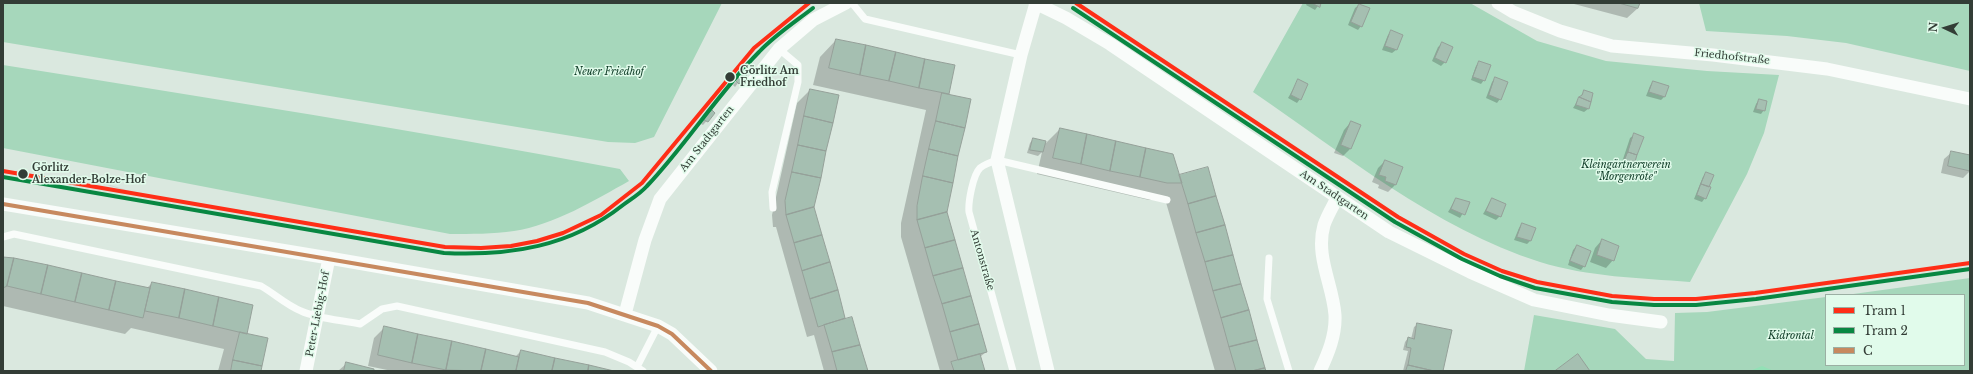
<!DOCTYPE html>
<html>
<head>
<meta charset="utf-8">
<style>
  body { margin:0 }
  #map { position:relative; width:1973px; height:374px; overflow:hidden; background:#dae8df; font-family:"Libre Baskerville",serif }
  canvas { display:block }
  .frame { position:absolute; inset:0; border:4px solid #333d36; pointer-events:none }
  .legend { position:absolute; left:1825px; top:294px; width:140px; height:72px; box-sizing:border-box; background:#e1fbeb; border:1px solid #9bafa3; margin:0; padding:5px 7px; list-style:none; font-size:12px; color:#333d36 }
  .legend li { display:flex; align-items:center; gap:8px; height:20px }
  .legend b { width:20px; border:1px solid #9bafa3 }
  .north { position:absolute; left:1925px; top:8px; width:40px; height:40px; -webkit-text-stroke:3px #e1fbeb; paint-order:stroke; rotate:274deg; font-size:11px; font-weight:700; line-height:16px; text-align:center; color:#333d36 }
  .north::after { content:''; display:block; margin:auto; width:14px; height:18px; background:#333d36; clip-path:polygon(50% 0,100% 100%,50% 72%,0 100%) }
</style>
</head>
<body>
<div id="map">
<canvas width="1973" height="374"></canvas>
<div class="frame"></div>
<ul class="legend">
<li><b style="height:5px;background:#ff2e17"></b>Tram 1</li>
<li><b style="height:5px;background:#088742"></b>Tram 2</li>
<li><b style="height:5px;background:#c7895f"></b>C</li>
</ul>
<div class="north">N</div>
</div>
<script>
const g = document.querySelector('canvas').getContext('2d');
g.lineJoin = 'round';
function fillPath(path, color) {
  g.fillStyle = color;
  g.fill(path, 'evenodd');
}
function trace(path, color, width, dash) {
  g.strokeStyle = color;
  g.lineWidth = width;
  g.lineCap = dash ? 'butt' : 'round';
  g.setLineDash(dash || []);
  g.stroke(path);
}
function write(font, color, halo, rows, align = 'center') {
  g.font = font + ' "Libre Baskerville",serif';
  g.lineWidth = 3;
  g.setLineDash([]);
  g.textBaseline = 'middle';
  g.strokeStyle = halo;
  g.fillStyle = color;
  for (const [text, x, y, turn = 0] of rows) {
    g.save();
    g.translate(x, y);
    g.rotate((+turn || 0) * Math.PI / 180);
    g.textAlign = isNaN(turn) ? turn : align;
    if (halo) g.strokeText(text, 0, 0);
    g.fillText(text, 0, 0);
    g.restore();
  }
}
fillPath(new Path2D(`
  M3,3H722L654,137L635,143L608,142L3,42Z
  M1303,3H1470L1537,41L1606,61L1707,71L1779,75L1764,133L1747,174L1690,282C1639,278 1589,277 1540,262C1434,228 1344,154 1253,92Z
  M1699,3H1970V71L1846,43L1787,36L1706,31Z
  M3,65C209,98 415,130 620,169L629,181C595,200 554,225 514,231C493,234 471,234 450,234L3,148Z
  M1970,278V371H1524L1534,315L1615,329L1646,359L1674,361L1675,313L1707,312L1826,297V365H1964V295H1846Z`), '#a6d7bb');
fillPath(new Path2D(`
  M1762,366L1774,371H1750Z`), '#93e1b6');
fillPath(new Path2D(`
  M1307,3H1320L1315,10L1306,5Z
  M1574,3H1639L1638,8L1627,18L1574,4Z
  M1359,5L1361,26L1358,30L1348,25L1355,8Z
  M1392,32L1401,35L1396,50L1392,53L1382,50L1388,35Z
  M836,40L954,66L948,95L946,212L986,352L980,357L984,371H940L901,237V223L926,110L813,85L820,57Z
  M1442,44L1445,62L1441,66L1432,61L1438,47Z
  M1479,63L1484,80L1481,84L1471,80L1476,66Z
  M740,77L738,83L735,87L733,85Z
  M1496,78L1500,99L1497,103L1486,98L1492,82Z
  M1298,81L1300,99L1297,103L1288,98Z
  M1653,82L1668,87L1664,97L1661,100L1646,96L1650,86Z
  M810,90L813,207L845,319L867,371H824L814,335L807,337L776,227H773L772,215L797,103Z
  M1584,91L1591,94L1588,109L1584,112L1573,108Z
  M1759,100L1764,110L1761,114L1753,112L1756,104Z
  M713,114L703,125L701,124L708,115Z
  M1351,122L1360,126L1350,149L1343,156L1334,153L1344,130Z
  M1060,129L1179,176L1265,371H1215L1165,199L1149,200L1037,174L1042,152L1038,156L1027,153L1030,143L1033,139L1043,146Z
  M1634,135L1632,167L1628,171L1620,168L1630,138Z
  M1952,152L1970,156V171L1963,178L1941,173L1944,159Z
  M1385,161L1402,167L1395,185L1388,192L1378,188L1379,185L1372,182L1378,168Z
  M1707,173L1713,176L1705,198L1702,202L1694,199L1703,177Z
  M1456,199L1469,203L1460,218L1448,212Z
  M1492,199L1500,216L1496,220L1483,214Z
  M1522,224L1530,241L1527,244L1514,240L1519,228Z
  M1602,240L1613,260L1606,268L1590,262L1595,248Z
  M1577,246L1584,266L1581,270L1568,265L1573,250Z
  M3,258L146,289L152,283L246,334L260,371H218L224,349L131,328L125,334L3,306Z
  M1418,324L1442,371H1403L1408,351L1403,350L1405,342L1408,338L1411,339L1414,327Z
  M385,327L515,357L521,351L609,371H392L368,366L374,338Z
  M346,364L373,371H338Z`), '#0003');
const building = new Path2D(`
  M1312,3H1321L1320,7Z
  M1619,3H1640L1638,8Z
  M1359,4L1370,8L1362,27L1351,22Z
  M1391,30L1403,35L1397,50L1385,46Z
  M836,39L866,45L860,75L829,68Z
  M1442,42L1453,47L1446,63L1435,58Z
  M866,45L896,52L889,81L860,75Z
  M896,52L925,59L919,88L889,81Z
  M925,59L955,65L949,94L919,88Z
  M1479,61L1491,65L1485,81L1473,77Z
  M743,72L747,75L739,84L736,81Z
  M1495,77L1508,82L1501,100L1489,95Z
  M1298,79L1308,84L1301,100L1291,95Z
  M1653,81L1669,86L1665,97L1649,92Z
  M810,89L839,95L833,123L804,116Z
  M1584,90L1593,93L1591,102L1579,97L1582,95Z
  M942,93L971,99L965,128L936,121Z
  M1579,97L1591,102L1589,109L1576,105Z
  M1759,99L1767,101L1765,111L1756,109Z
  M712,110L715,113L708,122L704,120Z
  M804,116L833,123L826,151L798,145Z
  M936,121L965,128L958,156L929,149Z
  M1351,121L1361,125L1351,149L1341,145Z
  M1060,128L1087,134L1081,164L1053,158Z
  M1634,133L1644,137L1637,155L1628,152Z
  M1087,134L1116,141L1110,171L1081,164Z
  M1033,138L1046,141L1043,152L1030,150Z
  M1116,141L1146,148L1140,177L1110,171Z
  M798,145L826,151L821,178L792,172Z
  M1146,148L1173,154L1182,183H1167L1140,177Z
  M929,149L958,156L953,183L923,176Z
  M1951,151L1970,155V171L1948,166Z
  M1628,152L1637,155L1633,168L1623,164Z
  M1385,160L1403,167L1396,185L1385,181L1386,177L1379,175Z
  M1208,167L1216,196L1188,204L1179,175Z
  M792,172L821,178L814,207L786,215L785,201Z
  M1706,172L1714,175L1709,187L1701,184Z
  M923,176L953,183L947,212L917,220V206Z
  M1701,184L1711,187L1706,199L1697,195Z
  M1216,196L1225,225L1196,233L1188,204Z
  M1456,198L1470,202L1465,215L1451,209Z
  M1492,198L1506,204L1501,217L1486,211Z
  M814,207L822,235L794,243L786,215Z
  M947,212L955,240L925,248L917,220Z
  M1522,223L1536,228L1531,241L1517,237Z
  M1225,225L1233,255L1205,262L1196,233Z
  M822,235L830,262L802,271L794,243Z
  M1602,239L1619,246L1614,261L1597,255Z
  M955,240L963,268L933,276L925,248Z
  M1577,245L1591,251L1585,267L1570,261Z
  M1233,255L1241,284L1213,291L1205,262Z
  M3,257L14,258L7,286L3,288Z
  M14,258L48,265L41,294L7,286Z
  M830,262L838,290L810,299L802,271Z
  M48,265L82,273L75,302L41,294Z
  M963,268L971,296L942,304L933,276Z
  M82,273L116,281L109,310L75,302Z
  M116,281L150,288L143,318L109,310Z
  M152,282L185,289L179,318L145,311Z
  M1241,284L1249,310L1221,318L1213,291Z
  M185,289L219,297L213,326L179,318Z
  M838,290L845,318L818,327L810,299Z
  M971,296L979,324L950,332L942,304Z
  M219,297L253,305L247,334L213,326Z
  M1249,310L1257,340L1229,347L1221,318Z
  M852,317L860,345L832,352L824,325Z
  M1417,323L1452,330L1443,371H1434L1408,365L1411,348L1406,347L1408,337L1414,339Z
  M979,324L987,352L958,360L950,332Z
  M384,326L418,334L412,363L378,355Z
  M240,332L268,338L262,366L233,360Z
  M418,334L452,341L446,370L412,363Z
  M1257,340L1265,368L1252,371H1236L1229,347Z
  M452,341L486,349L481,371L446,370Z
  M860,345L868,371H837L832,352Z
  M486,349L519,357L516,371H481Z
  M521,350L555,358L552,371H516Z
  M980,354L985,371H954L951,362Z
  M1578,354L1590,371H1555Z
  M555,358L589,365L588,371H552Z
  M233,360L262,366L261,371H231Z
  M346,362L374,369V371H344Z
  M589,365L614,371H588Z
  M1408,365L1434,371H1406Z
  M1265,368L1266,371H1252Z`);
fillPath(building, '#a5bfb1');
trace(building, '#95a099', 1);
trace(new Path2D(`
  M852,3L865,19L1021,55
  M773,208L772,192L798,82V65L779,49
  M3,237L14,234L261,286C275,294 286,305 301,311C318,319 341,320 360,324L382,309L397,306L605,352L629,362L643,371
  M1269,258L1267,299L1289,371
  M637,367L658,326
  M1013,371L969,212C968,202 973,175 980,168C985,164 991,162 997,160L1167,200`), '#f9fcfa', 7);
trace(new Path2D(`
  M1035,3L1066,18L1110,44L1389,232L1470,272L1534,300L1609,315L1661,322
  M1036,3L1021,55L997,160L1048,371
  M1498,3L1513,12L1560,31L1612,46L1713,55L1827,69L1970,99
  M3,204L329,258L588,303L658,326L672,334L711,371
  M625,314L645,240L660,199L779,49L813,20L846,3
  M306,371L329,258
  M1320,371C1328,354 1336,335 1335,315C1333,285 1315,256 1324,225C1327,216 1333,206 1337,198`), '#f9fcfa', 13);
trace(new Path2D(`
  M70,173L141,195`), '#ced3d0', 1);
trace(new Path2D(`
  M3,204L588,303L658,326L672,334L711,371`), '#c7895f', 4);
trace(new Path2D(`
  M1076,3L1398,217L1464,254L1502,271L1537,282L1612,296L1654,299H1696L1755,293L1970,263
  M3,171L445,247L481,248L511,246L537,241L563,233L601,215L642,183L754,48L809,3`), '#ff2e17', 4);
trace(new Path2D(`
  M1073,8L1395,222L1462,259L1500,276L1535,288L1612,302L1654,305H1696L1756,299L1970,269
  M3,177L444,253C510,256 570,247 623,205C631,199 640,194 647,186C686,145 719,92 759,52C775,35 795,22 813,8`), '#088742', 4);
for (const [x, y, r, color] of [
  [730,77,5.5,"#333d36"],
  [23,174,5.5,"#333d36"]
]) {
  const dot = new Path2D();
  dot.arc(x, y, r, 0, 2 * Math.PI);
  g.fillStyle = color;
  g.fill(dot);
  trace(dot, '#e1fbeb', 1.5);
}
write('10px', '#333d36', '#e1fbeb', [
  ["Friedhofstraße",1732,57,6],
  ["Am Stadtgarten",707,139,-52],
  ["Am Stadtgarten",1334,195,34],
  ["Antonstraße",982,260,74],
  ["Peter-Liebig-Hof",318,314,-79]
]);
write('bold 10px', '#333d36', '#e1fbeb', [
  ["Görlitz Am",740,71],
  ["Friedhof",740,83],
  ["Görlitz",32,168],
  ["Alexander-Bolze-Hof",32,180]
], 'left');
write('italic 10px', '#0c3a24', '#e1fbeb', [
  ["Neuer Friedhof",609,72],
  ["Kleingärtnerverein",1626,165],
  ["\"Morgenröte\"",1626,177],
  ["Kidrontal",1791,336]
]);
</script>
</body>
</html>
